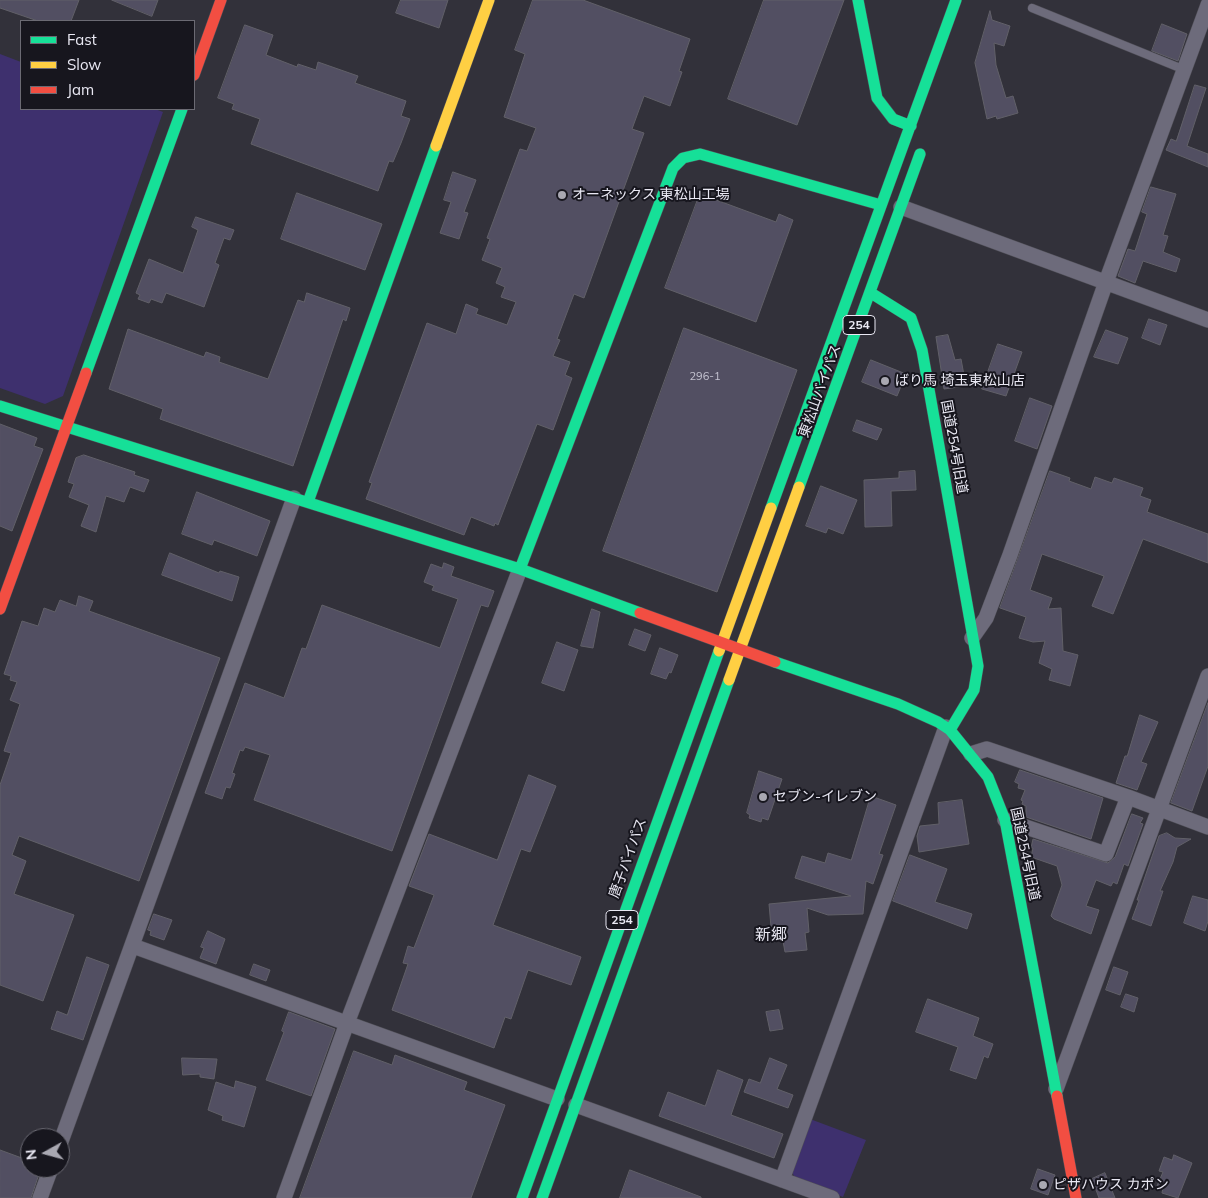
<!DOCTYPE html>
<html>
<head>
<meta charset="utf-8">
<style>
  body { margin:0 }
  #map { position:relative; width:1208px; height:1198px; overflow:hidden; background:#32313a; font-family:Mulish,sans-serif }
  canvas { display:block }
  .legend { position:absolute; left:20px; top:20px; width:175px; height:90px; box-sizing:border-box; background:#17161e; border:1px solid #6b6a73; margin:0; padding:6px 9px; list-style:none; font-size:15px; color:#e9e8f3 }
  .legend li { display:flex; align-items:center; gap:10px; height:25px }
  .legend b { width:25px; border:1px solid #6b6a73 }
  .north { position:absolute; left:20px; top:1128px; width:50px; height:50px; box-sizing:border-box; background:#17161e; border:1px solid #6b6a73; border-radius:50%; rotate:263deg; font-size:14px; font-weight:700; line-height:20px; text-align:center; color:#e9e8f3 }
  .north::after { content:''; display:block; margin:auto; width:18px; height:22px; background:#a9a8b2; clip-path:polygon(50% 0,100% 100%,50% 72%,0 100%) }
</style>
</head>
<body>
<div id="map">
<canvas width="1208" height="1198"></canvas>
<ul class="legend">
<li><b style="height:6px;background:#16e098"></b>Fast</li>
<li><b style="height:6px;background:#ffcf43"></b>Slow</li>
<li><b style="height:6px;background:#f24e42"></b>Jam</li>
</ul>
<div class="north">N</div>
</div>
<script>
const g = document.querySelector('canvas').getContext('2d');
g.lineJoin = 'round';
function fillPath(path, color) {
  g.fillStyle = color;
  g.fill(path, 'evenodd');
}
function trace(path, color, width, dash) {
  g.strokeStyle = color;
  g.lineWidth = width;
  g.lineCap = dash ? 'butt' : 'round';
  g.setLineDash(dash || []);
  g.stroke(path);
}
function write(font, color, halo, rows, align = 'center') {
  g.font = font + ' Mulish,"Noto Sans JP",sans-serif';
  g.lineWidth = 4;
  g.setLineDash([]);
  g.textBaseline = 'middle';
  g.strokeStyle = halo;
  g.fillStyle = color;
  for (const [text, x, y, turn = 0] of rows) {
    g.save();
    g.translate(x, y);
    g.rotate((+turn || 0) * Math.PI / 180);
    g.textAlign = isNaN(turn) ? turn : align;
    if (halo) g.strokeText(text, 0, 0);
    g.fillText(text, 0, 0);
    g.restore();
  }
}
fillPath(new Path2D(`
  M0,54L21,62V109H155L163,112L63,396L45,404L0,388Z
  M810,1119L866,1140L843,1197L795,1178L791,1170Z`), '#3e306e');
const building = new Path2D(`
  M0,0H79L71,21H38L0,8Z
  M112,0H158L152,16Z
  M401,0H448L439,28L396,13Z
  M533,0H583L690,39L679,71L682,72L670,106L644,96L632,129L644,133L584,298L574,294L557,339L560,340L553,356L570,362L565,375L572,378L553,430L537,424L498,525L495,523L494,526L471,517L464,535L366,499L372,483L369,482L427,323L456,334L466,304L478,309L476,314L507,325L516,302L501,297L505,287L496,283L502,268L482,260L490,239L487,238L520,149L527,151L536,128L504,117L525,54L515,50Z
  M764,0H844L797,125L728,99Z
  M990,11L992,20L1010,26L1004,46L994,43L996,65L1006,98L1013,96L1018,113L997,119L996,116L987,119L975,63Z
  M1162,24L1187,34L1178,61L1152,51Z
  M245,25L273,35L266,55L297,67L298,64L316,70L318,62L358,76L355,83L406,101L401,116L410,119L401,143L393,162L389,161L378,191L251,144L260,119L232,109L234,104L218,98Z
  M1195,85L1206,88L1187,146L1208,154V167L1166,150L1171,139L1176,141Z
  M453,172L476,180L464,212L468,213L459,239L440,233L451,202L444,200Z
  M1151,187L1176,194L1163,235L1168,236L1163,252L1180,259L1176,272L1143,261L1135,283L1118,276L1128,249L1135,251L1147,214L1142,212Z
  M297,193L382,224L365,270L281,239Z
  M700,194L776,222L779,214L793,220L756,322L665,288Z
  M196,217L234,230L230,240L224,238L215,263L219,265L204,307L166,293L162,303L151,299L149,303L138,299L140,295L136,293L149,259L183,273L198,230L192,227Z
  M307,293L350,308L346,321L343,319L293,466L160,419L163,409L109,389L128,329L204,357L206,352L220,357L219,362L268,379L298,300L304,302Z
  M1149,319L1167,325L1160,345L1142,338Z
  M684,328L797,370L717,592L603,551Z
  M1106,330L1128,338L1118,364L1094,357Z
  M948,335L955,360L961,359L966,386L944,389L936,337Z
  M998,344L1022,352L1006,396L982,389Z
  M871,360L906,374L897,396L862,382Z
  M1030,398L1052,406L1037,449L1015,441Z
  M857,420L882,429L877,440L853,431Z
  M0,424L37,438L34,446L43,449L12,531L0,526Z
  M84,455L135,472L134,475L149,480L144,492L130,487L124,502L106,496L96,532L81,526L89,505L69,497L74,484L68,482L76,458Z
  M915,471L916,490L891,491L892,526L865,527L864,480L899,478V472Z
  M1050,471L1070,478L1069,481L1091,489L1095,477L1112,483L1114,478L1143,488L1140,496L1151,500L1147,512L1208,534V563L1143,539L1113,614L1092,606L1104,576L1042,554L1030,590L1052,598L1048,609L1061,608L1063,651L1078,655L1070,686L1049,680L1052,669L1039,663L1045,641L1033,642L1019,638L1026,617L1000,608Z
  M821,486L857,500L843,534L828,528L826,533L806,526Z
  M197,492L270,521L257,556L214,540L212,545L182,534Z
  M170,553L219,573L220,571L239,577L232,601L162,575Z
  M444,563L454,567L451,576L494,591L488,607L481,605L392,851L254,800L270,755L245,747L243,751L240,750L232,773L235,774L230,788L226,787L222,799L205,793L245,683L284,698L302,648L306,649L322,605L440,648L458,599L432,590L434,586L424,582L431,564L442,568Z
  M79,596L93,601L89,611L220,658L139,881L19,836L12,855L26,861L14,894L74,915L43,1001L0,985V785L11,753L4,751L20,704L10,700L17,682L10,680L11,676L4,674L22,621L38,626L44,608L55,612L60,600L76,606Z
  M592,609L600,612L593,648L581,646Z
  M635,629L651,635L645,651L629,645Z
  M557,642L578,650L564,691L542,683Z
  M660,648L678,655L671,673L669,672L666,679L651,674Z
  M1208,703V766L1192,811L1171,803Z
  M1140,715L1158,722L1141,762L1147,764L1137,790L1116,783L1125,756H1127Z
  M1020,770L1103,798L1091,839L1026,817V806L1022,804L1023,801L1021,800L1025,790L1018,788L1019,784L1015,782Z
  M759,771L782,779L768,820L762,818L761,822L749,818L750,815L747,813Z
  M529,775L556,786L530,852L521,849L493,925L581,957L571,985L528,970L511,1019L505,1017L494,1048L392,1010L408,964L403,963L408,946L414,948L434,895L409,886L429,834L497,860Z
  M871,796L896,805L879,854L883,855L873,884L866,881L863,914L828,915L807,908L809,932L805,933L807,950L785,952L780,925L771,927L769,904L851,896L795,878L802,856L825,863L828,853L851,860Z
  M962,800L969,844L919,852L917,836L920,826L939,824L938,803Z
  M1132,814L1143,818L1140,823L1143,824L1128,866L1124,864L1117,884L1113,882L1111,886L1096,880L1086,906L1099,910L1091,934L1054,919L1051,916L1062,885L1057,866L1031,857L1033,848H1031L1033,839L1108,863L1115,857Z
  M1167,833L1175,838L1191,839L1177,847L1173,862L1160,891H1163L1151,926L1132,919L1139,900H1137L1159,836Z
  M910,855L947,869L935,902L972,914L967,929L893,901Z
  M1193,896L1208,900V921L1205,931L1184,923Z
  M154,914L172,920L164,940L150,935L151,931L148,930Z
  M208,931L225,939L216,964L200,958L204,948L201,947Z
  M87,957L109,965L83,1040L51,1029L57,1011L67,1015Z
  M254,964L270,970L266,981L250,975Z
  M1114,967L1128,972L1120,995L1106,990Z
  M1126,994L1138,998L1134,1012L1121,1007Z
  M928,999L979,1018L973,1036L993,1044L988,1058L984,1056L976,1079L950,1070L958,1047L916,1032Z
  M779,1010L783,1029L770,1031L766,1012Z
  M289,1012L335,1029L311,1096L266,1080L284,1032L282,1031Z
  M354,1051L392,1065L395,1055L467,1082L464,1090L505,1105L471,1198H300Z
  M182,1058L217,1059L214,1079L200,1077V1074L183,1075Z
  M770,1058L787,1065L777,1089L793,1095L788,1108L744,1092L749,1079L760,1083Z
  M718,1070L743,1080L731,1115L783,1134L774,1158L659,1116L668,1092L705,1106Z
  M236,1081L256,1087L244,1127L222,1120L223,1116L208,1110L216,1082L234,1088Z
  M0,1150L30,1161V1168H41L31,1198H0Z
  M1174,1155L1192,1163L1178,1198L1162,1193L1163,1188L1157,1186L1163,1172L1159,1171L1164,1157L1172,1160Z
  M1038,1169L1055,1175L1048,1195L1031,1189Z
  M630,1170L701,1197V1198H620Z
  M1105,1173L1115,1198H1099L1092,1179Z`);
fillPath(building, '#524f62');
trace(building, '#616068', 1);
const lane = new Path2D(`
  M1032,8L1185,70`);
const street = new Path2D(`
  M901,207L1208,320
  M972,638L986,618L1010,555L1106,282L1208,5
  M971,754L987,749L1128,797L1208,827
  M1005,820L1106,854L1128,797
  M133,946L557,1099
  M1056,1089L1208,676
  M576,1105L832,1198
  M60,1144L294,498
  M782,1180L946,727
  M40,1198L51,1168
  M284,1198L347,1023L520,569`);
const fast = new Path2D(`
  M858,0L877,98L893,119L911,126
  M871,293L911,318L922,350L978,666L974,690L950,730
  M86,373L182,109
  M0,406L520,569L640,613
  M799,487L920,154
  M308,502L436,146
  M771,508L956,0
  M520,569L673,168L683,158L700,154L881,205
  M775,662L898,704L938,722L950,730L988,777L1005,820L1057,1096
  M522,1198L719,651
  M542,1198L729,680`);
const slow = new Path2D(`
  M436,146L489,0
  M719,651L771,508
  M729,680L799,487`);
const jam = new Path2D(`
  M194,75L221,0
  M0,609L86,373
  M640,613L775,662
  M1057,1096L1076,1198`);
trace(lane, '#504f57', 9);
trace(street, '#504f57', 16);
trace(fast, '#504f57', 12);
trace(slow, '#504f57', 12);
trace(jam, '#504f57', 12);
trace(lane, '#6d6b7b', 8);
trace(street, '#6d6b7b', 15);
trace(fast, '#16e098', 11);
trace(slow, '#ffcf43', 11);
trace(jam, '#f24e42', 11);
for (const [x, y, r, color] of [
  [562,195,5,"#a9a8b2"],
  [885,381,5,"#a9a8b2"],
  [763,797,5,"#a9a8b2"],
  [1043,1185,5,"#a9a8b2"]
]) {
  const dot = new Path2D();
  dot.arc(x, y, r, 0, 2 * Math.PI);
  g.fillStyle = color;
  g.fill(dot);
  trace(dot, '#17161e', 2);
}
write('11px', '#c3c2cf', null, [
  ["296-1",705,377]
]);
for (const [x, y, w] of [
  [859,325,32],
  [622,920,32]
]) {
  const box = new Path2D();
  box.roundRect(x - w / 2, y - 9.5, w, 19, 4);
  g.fillStyle = '#17161e';
  g.fill(box);
  trace(box, '#e9e8f3', 1);
}
write('bold 12px', '#e9e8f3', null, [
  ["254",859,325],
  ["254",622,920]
]);
write('14px', '#e9e8f3', '#17161e', [
  ["オーネックス 東松山工場",572,195],
  ["ばり馬 埼玉東松山店",895,381],
  ["セブン-イレブン",773,797],
  ["ピザハウス カポン",1053,1185]
], 'left');
write('14px', '#e9e8f3', '#17161e', [
  ["東松山バイパス",820,391,-70],
  ["国道254号旧道",954,447,80],
  ["国道254号旧道",1025,854,78],
  ["唐子バイパス",628,858,-70]
]);
write('16px', '#e9e8f3', '#17161e', [
  ["新郷",771,935]
]);
</script>
</body>
</html>
